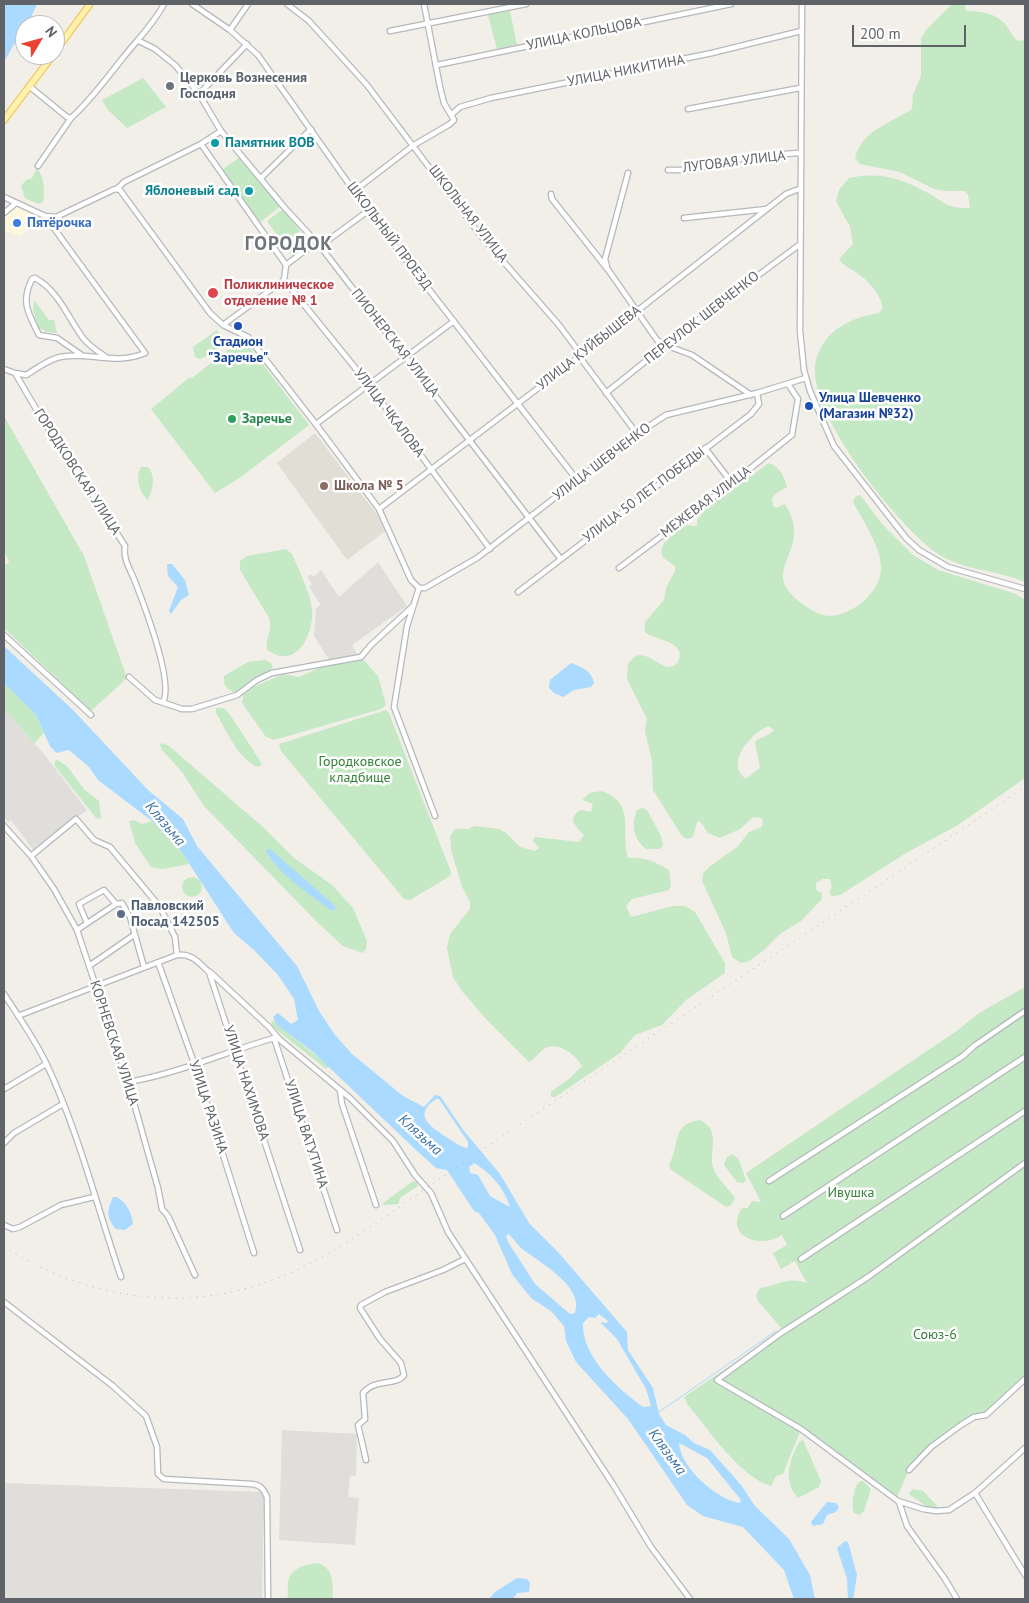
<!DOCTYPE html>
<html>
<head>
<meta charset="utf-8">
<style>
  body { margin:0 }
  #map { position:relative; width:1029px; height:1603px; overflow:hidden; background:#f1efe8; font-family:"PT Sans",sans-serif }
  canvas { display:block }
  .frame { position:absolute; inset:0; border:5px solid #5f6368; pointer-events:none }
  .north { position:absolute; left:15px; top:15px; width:50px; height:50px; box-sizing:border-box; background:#fff; border:1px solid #bfc1c3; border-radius:50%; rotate:53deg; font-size:14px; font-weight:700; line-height:20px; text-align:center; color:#5f6368 }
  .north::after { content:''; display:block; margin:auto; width:18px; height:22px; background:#ea4335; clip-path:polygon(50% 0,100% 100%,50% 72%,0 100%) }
  .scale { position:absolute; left:852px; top:25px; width:114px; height:22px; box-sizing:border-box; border:2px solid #5f6368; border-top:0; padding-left:6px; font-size:15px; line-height:18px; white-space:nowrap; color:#5f6368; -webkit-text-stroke:4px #fff; paint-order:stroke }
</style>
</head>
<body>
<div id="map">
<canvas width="1029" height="1603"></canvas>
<div class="frame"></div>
<div class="north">N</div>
<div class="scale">200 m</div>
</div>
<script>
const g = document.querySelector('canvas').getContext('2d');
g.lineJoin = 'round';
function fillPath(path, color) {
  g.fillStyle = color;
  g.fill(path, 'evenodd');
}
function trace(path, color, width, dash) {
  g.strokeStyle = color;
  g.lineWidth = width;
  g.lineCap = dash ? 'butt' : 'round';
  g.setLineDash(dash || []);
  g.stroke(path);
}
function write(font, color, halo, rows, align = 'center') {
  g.font = font + ' "PT Sans",sans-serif';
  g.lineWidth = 5;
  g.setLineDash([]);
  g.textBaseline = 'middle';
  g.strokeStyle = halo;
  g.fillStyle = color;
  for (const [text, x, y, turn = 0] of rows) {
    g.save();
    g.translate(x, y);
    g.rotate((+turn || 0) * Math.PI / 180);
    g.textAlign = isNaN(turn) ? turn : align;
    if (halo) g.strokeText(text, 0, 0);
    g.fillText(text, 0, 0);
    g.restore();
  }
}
fillPath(new Path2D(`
  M16,205L42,217L20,236L4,231V216Z`), '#fef7e0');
fillPath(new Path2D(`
  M378,562L407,606L352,645L357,654L330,661L314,636L316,608L321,605L309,587L312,584L307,577L311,574L313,577L321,570L339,597Z
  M4,708L44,754L87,810L61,828L34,851L11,820L8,822L4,816Z
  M282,1430L357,1434L356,1476H350L348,1497L359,1498L355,1545L279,1540Z
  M4,1483L261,1492L264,1495L262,1599H4Z`), '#e0deda');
fillPath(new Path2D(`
  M315,433L388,529L347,560L277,463Z`), '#e1ded6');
fillPath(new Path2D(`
  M952,4H965L966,11C981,11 996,13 1006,25C1010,31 1012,36 1018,41L1025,40V582C998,570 964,571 938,554C899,528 803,409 816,360C825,329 851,318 879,313L883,308C881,297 871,283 862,277C855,270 845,268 839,259L853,244L850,227L836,201L839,190L849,178C878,172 898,177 924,191C944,201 945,209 970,208L968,195L965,191H946L934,189L900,172L860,164L855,158C863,129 890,124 912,109L913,95L921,76V39L926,30Z
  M510,11L517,45L497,49L488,15Z
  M143,78L166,107L127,128L107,109L102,100Z
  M241,156L280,207L260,222L222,170Z
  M37,169C44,175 45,192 43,202L38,204L25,198L21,186L26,180L32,178Z
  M283,209L300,231L283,243L267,221Z
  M304,233L312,243L293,257L285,247Z
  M34,300L49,320H54L57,333L47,332L38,327L33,311Z
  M217,330L222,337L215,353L199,359L195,357L193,347Z
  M243,338L309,425L241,477L215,493L151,409L190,377L192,378Z
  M4,416L84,556L127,678L91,711L4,628V566L9,562L4,551Z
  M769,463C780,467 784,476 787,487L775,494L772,499L773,506L776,508L785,504C791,514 795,524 794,536C792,558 771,575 793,596C801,604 818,616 830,616C853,615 881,592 881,568C881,546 863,521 853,502L855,497L860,495L883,525L913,555L938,570L1016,594L1025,600V778L958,825L906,853L840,895L832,896L829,893L832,887L830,879H823L816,883V890L822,893V899L801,921L780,934L763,951L749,961L741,963L732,957L726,933L702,881L703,874L709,867L737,847L749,832L762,827L763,821L761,818L753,817L740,829L720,838L708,833L700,821L697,822L693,837L687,839L682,836L653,790L652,761L645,731L647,719L627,679L628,664L634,657L639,655C650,655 658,665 668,667C672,667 676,665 678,662C689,641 651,639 645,632V622L664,600L666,588L675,571V566C666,559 657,558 664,543L684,525L697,526V520L704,510ZM769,726L774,730C768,737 761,736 755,742L760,768L746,779C724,763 752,732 769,726Z
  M141,467H148C156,476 153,489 148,500C139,492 135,477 141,467Z
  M286,549L292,554C299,571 310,591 312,610C314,627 303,659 281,656C277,656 271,652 267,650C265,638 273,630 269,618L240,570V561L247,556Z
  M361,657L378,676L386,705L381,709L274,740L266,737L242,703L243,695L254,687L283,674L299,677L332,662Z
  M265,660L271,663L273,668L235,693C226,689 223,685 224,676L248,662Z
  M4,683L36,715L44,733L34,743L4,708Z
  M216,708H224L231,716L262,764L258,767C238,759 226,730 216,713Z
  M386,710L389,713L451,872L450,876L410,900L404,899L281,751L279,744Z
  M162,743L169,746L264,828L294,858L332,885L353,908L367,941L366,949L363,953L343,946L317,922L204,806L182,772L162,750L160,745Z
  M58,760L67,766L84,789L99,801L101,819L96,818L54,765L55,761Z
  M601,791C637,803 620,832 628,858C643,857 656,862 669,870L671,886L669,890L632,899L626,906L631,917L673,906H685L695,912L725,963V973L686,1000L662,1025L635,1035L620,1053L555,1097H551V1092L570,1078L582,1066C577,1056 560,1043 548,1047C540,1049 536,1059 529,1062L486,1019L461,990L453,977L447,948L450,934L470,909V902L462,887L451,850L450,836L455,829H468L475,826L499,829L506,833L520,847L535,851L539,848L533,841L535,837L579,842L584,835C576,827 566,818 581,810L591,812L593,804L582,800L590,793Z
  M643,808L647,810L661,836L663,846L660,849H646C633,838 631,826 637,810Z
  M134,820L142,824L152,821L181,851L189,864L163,869L151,867L135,843L129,821Z
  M182 887a10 10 0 1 1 20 0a10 10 0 1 1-20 0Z
  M1025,987V1379L992,1410L974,1417L931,1447L909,1470L896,1499L801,1429L783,1474L776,1476L771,1486C740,1477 708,1429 688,1405L684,1397L783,1330L758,1301L756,1295L760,1288C779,1285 787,1276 807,1283L795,1261L781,1269L773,1253L787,1245L782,1235C761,1250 723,1236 742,1208H748L752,1201L761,1202L746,1173L958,1030L979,1013Z
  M273,1021L329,1066L326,1069L273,1027L271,1022Z
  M700,1120C723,1131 707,1154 714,1170C717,1178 729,1189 735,1198L731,1205L726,1207L670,1169L669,1164C681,1145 670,1124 700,1120Z
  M733,1154L739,1160L746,1180L743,1183L737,1182L724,1165L727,1157Z
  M413,1181L417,1182L418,1186L401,1197L398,1204L384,1205L383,1203Z
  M803,1440L821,1481L819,1487L798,1498C783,1481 789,1461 799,1442Z
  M860,1481H863L871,1489L864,1511L860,1515L854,1513C851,1505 853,1488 860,1481Z
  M913,1489L923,1491L939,1508L926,1506L910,1495L909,1493Z
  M318,1563C335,1569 332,1584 333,1599H287C289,1593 287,1588 288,1582C291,1567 305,1565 318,1563Z`), '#c5e8c5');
fillPath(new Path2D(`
  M4,4H37L28,24L25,25L4,62Z
  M167,564H172L185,580L189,595L181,600L171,614L169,611L178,587L168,576Z
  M4,646L72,709L148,790L183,819L197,846L297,966L319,1011L335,1035L352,1054L403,1096L424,1107L435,1095L440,1096L464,1131L500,1174L529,1223L558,1252L627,1332L628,1350L653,1388L659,1414L666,1425L685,1435L694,1443L710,1450L741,1485L755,1506L789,1539L810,1575L815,1599H794L784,1570L743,1527L703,1516L687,1505L628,1419L576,1362L566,1341L564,1326L551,1311L531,1298L512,1274L495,1235L479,1213L474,1211L447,1170L436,1168L416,1150L313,1052L276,1024L273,1017L278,1013L291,1024L298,1020L294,999L278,975L254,950L234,933L181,851L152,821L98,780L89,767L69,750L56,753L50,746L36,715L4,683ZM436,1099H439L468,1142V1148C460,1147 453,1141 446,1137C430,1126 412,1115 436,1099ZM474,1163C491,1173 504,1188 510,1207L490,1196L478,1175L470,1173L469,1167ZM508,1234C513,1237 516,1243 521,1248C537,1261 585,1286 575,1313L570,1314L535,1284L508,1242L506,1236ZM599,1314L608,1321L607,1323L600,1322L617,1339L646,1389L651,1406L643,1407C618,1389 581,1356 583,1323L589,1317L595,1318ZM679,1443L707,1458L741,1500L740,1503C717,1500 680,1467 679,1443Z
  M571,663C582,667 592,671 594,683L591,687L574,690L563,697L554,693L549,688L550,680Z
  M270,849L333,904L336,908L334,911L329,909C311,895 274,871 266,850Z
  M113,1197H117C126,1203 132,1212 133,1224L125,1230L116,1229C106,1217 107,1211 113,1197Z
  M827,1502L836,1503L839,1507L836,1512L827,1515L823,1524L813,1526L811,1522Z
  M845,1541L848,1542L857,1575L853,1599H848L847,1579L837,1548Z
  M517,1578L527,1579L530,1583L529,1592L517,1593L513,1599H489L495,1592Z`), '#aadaff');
trace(new Path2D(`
  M659,1412L776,1331`), '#aadaff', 1);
const minor = new Path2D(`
  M192,4L230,30L258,55L368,211L577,480
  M287,4L309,21L367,85L481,236L559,325L579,352V356L637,434
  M802,4L800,331L804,370L810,391L834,446L906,538L919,550L948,567L1025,589
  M230,30L248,4
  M390,31L526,4
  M139,41L155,49L175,65L199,94L221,131L284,207L320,246L560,558
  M437,65L731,4
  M29,86L67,117L71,118C91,100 105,80 122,59C136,41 153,25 164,4
  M199,94L247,44
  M688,109L800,88
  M452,114L460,107L491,98L712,53L801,31
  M201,144L286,265L284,280L223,325
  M38,166L71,118
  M668,170H687L756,156L799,153
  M261,178L311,129
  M117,189L124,182L201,144L221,131
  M354,191L414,145L450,124L454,120L444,103L440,87L424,4
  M551,194L552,199L609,271L657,340L665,345L692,355L751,395
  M4,197L45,216L56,217L115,189L120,190L210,313L223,325L248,337L318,427L379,509L411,580L419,588
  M4,213L16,203
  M684,218L767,209
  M286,265L307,249L320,246L368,211
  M607,267L605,259L628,173
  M284,280L369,385L490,549
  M83,356L57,338L39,335C29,314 20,303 32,279L35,278C59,291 68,318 83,338C89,346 99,352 107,358
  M4,369L15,373L46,426L62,447L125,546C123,559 129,567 134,579C143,602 174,682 163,702
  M15,373L26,375C38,368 47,360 60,357C90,351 114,366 145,353L45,216
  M606,393L683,331L799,245
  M316,424L454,321
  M705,448L732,483
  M379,509L562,370L786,194L799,189
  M619,568L732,483L792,435L798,399L788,384
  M419,588H425L477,558L637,434L666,415L757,393L806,378
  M419,588L407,626L394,707L435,816
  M518,592L751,414L759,404L757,393
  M4,635L91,715
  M129,677L155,700L182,709H192L237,695L257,680L272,673L361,657L371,645L412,607
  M4,826L31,856L54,889L77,930L128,1082L158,1188L162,1209L168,1216L195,1275
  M31,856L76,819L94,840L110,847L160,907L175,937L177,955
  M87,923L79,904L104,890L116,904
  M77,930L116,904L122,903L130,917L144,967
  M158,962L194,1063L254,1253
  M89,966L134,935
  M210,972L269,1027L279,1039
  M4,994C19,1017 36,1041 47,1065C79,1133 97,1207 121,1277
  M18,1016L177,955C192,953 199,963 209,972L300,1250
  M274,1038L337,1230
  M128,1082C177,1074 225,1052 274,1038L279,1039L350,1098L393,1141L415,1175L431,1193L448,1232L614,1486L651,1547L690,1599
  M4,1089L46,1064
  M340,1090L342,1104L376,1205
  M4,1143L14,1133L63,1104
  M1025,1163L868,1277L781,1333L717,1380L801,1429L898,1501L923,1509L936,1511L949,1510L975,1493L1025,1448
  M769,1181L963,1056L974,1046L1025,1011
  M783,1216L1025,1057
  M4,1225L13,1229L20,1227L61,1205L94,1197
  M801,1259L1025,1111
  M4,1302L113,1386L146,1416L157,1447L158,1474L164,1479L252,1484C261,1485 264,1490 267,1497L268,1599
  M366,1460L358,1425L365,1419L363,1393C375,1378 397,1386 404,1375L401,1363L380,1339L360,1308L361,1305L385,1292L443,1270L465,1259
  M909,1470L931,1447L961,1425L974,1417L986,1415L1025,1379
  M975,1493L1025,1575
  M899,1502L907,1526L945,1579L957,1599`);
const major = new Path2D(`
  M55,52L90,4
  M4,120L53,55`);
trace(minor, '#b5b8bc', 7);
trace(major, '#f2c960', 8);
trace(minor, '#fff', 4.5);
trace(major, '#fff2af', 5.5);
trace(new Path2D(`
  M4,1246C74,1293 165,1311 248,1288C305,1272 351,1241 399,1207C438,1180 477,1153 516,1127C686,1013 856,901 1025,787`), '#b6b7b8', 1, [1, 6]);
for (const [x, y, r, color] of [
  [170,86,5,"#6b7280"],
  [215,143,5,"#0f9aa8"],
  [249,191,5,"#0f9aa8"],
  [17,223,5,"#3f7fe0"],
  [213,293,6,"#e0444e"],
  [238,326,5,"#1a4fb4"],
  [809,406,5,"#1a4fb4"],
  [232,419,5,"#2e9e5b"],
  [324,486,5,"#8d6e63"],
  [121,914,5,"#5c6f8a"]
]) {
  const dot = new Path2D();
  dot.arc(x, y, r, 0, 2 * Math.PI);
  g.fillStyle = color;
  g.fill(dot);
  trace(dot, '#fff', 2);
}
write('14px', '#5f6368', '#fff', [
  ["УЛИЦА КОЛЬЦОВА",584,34,-12],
  ["УЛИЦА НИКИТИНА",626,71,-11],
  ["ЛУГОВАЯ УЛИЦА",734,162,-7],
  ["ШКОЛЬНАЯ УЛИЦА",468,214,52],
  ["ШКОЛЬНЫЙ ПРОЕЗД",389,236,53],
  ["ПЕРЕУЛОК ШЕВЧЕНКО",702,318,-38],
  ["ПИОНЕРСКАЯ УЛИЦА",395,343,52],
  ["УЛИЦА КУЙБЫШЕВА",589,348,-38],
  ["УЛИЦА ЧКАЛОВА",389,413,53],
  ["УЛИЦА ШЕВЧЕНКО",602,462,-37],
  ["ГОРОДКОВСКАЯ УЛИЦА",77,472,57],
  ["УЛИЦА 50 ЛЕТ ПОБЕДЫ",644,495,-37],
  ["МЕЖЕВАЯ УЛИЦА",706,502,-37],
  ["КОРНЕВСКАЯ УЛИЦА",114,1043,72],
  ["УЛИЦА НАХИМОВА",246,1083,72],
  ["УЛИЦА РАЗИНА",208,1107,72],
  ["УЛИЦА ВАТУТИНА",306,1134,72]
]);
write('bold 14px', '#5b616d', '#fff', [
  ["Церковь Вознесения",180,78],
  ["Господня",180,94]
], 'left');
write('bold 14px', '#0d838f', '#fff', [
  ["Памятник ВОВ",225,143],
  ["Яблоневый сад",239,191,"right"]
], 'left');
write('bold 14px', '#366cbe', '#fff', [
  ["Пятёрочка",27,223]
], 'left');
write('bold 14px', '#be3a42', '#fff', [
  ["Поликлиническое",224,285],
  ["отделение № 1",224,301]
], 'left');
write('bold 14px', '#164399', '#fff', [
  ["Стадион",238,342],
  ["\"Заречье\"",238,358],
  ["Улица Шевченко",819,398,"left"],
  ["(Магазин №32)",819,414,"left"]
]);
write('bold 14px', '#27864d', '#fff', [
  ["Заречье",242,419]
], 'left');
write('bold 14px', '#785e54', '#fff', [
  ["Школа № 5",334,486]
], 'left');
write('14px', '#348238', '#fff', [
  ["Городковское",360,762],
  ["кладбище",360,778],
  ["Ивушка",851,1193],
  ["Союз-6",935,1335]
]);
write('bold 14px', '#4e5e75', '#fff', [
  ["Павловский",131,906],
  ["Посад 142505",131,922]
], 'left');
write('italic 15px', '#4174aa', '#fff', [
  ["Клязьма",165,824,50],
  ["Клязьма",420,1135,42],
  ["Клязьма",667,1452,54]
]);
g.letterSpacing = '1px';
write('bold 19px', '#70757a', '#fff', [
  ["ГОРОДОК",289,245]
]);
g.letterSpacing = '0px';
</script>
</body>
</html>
